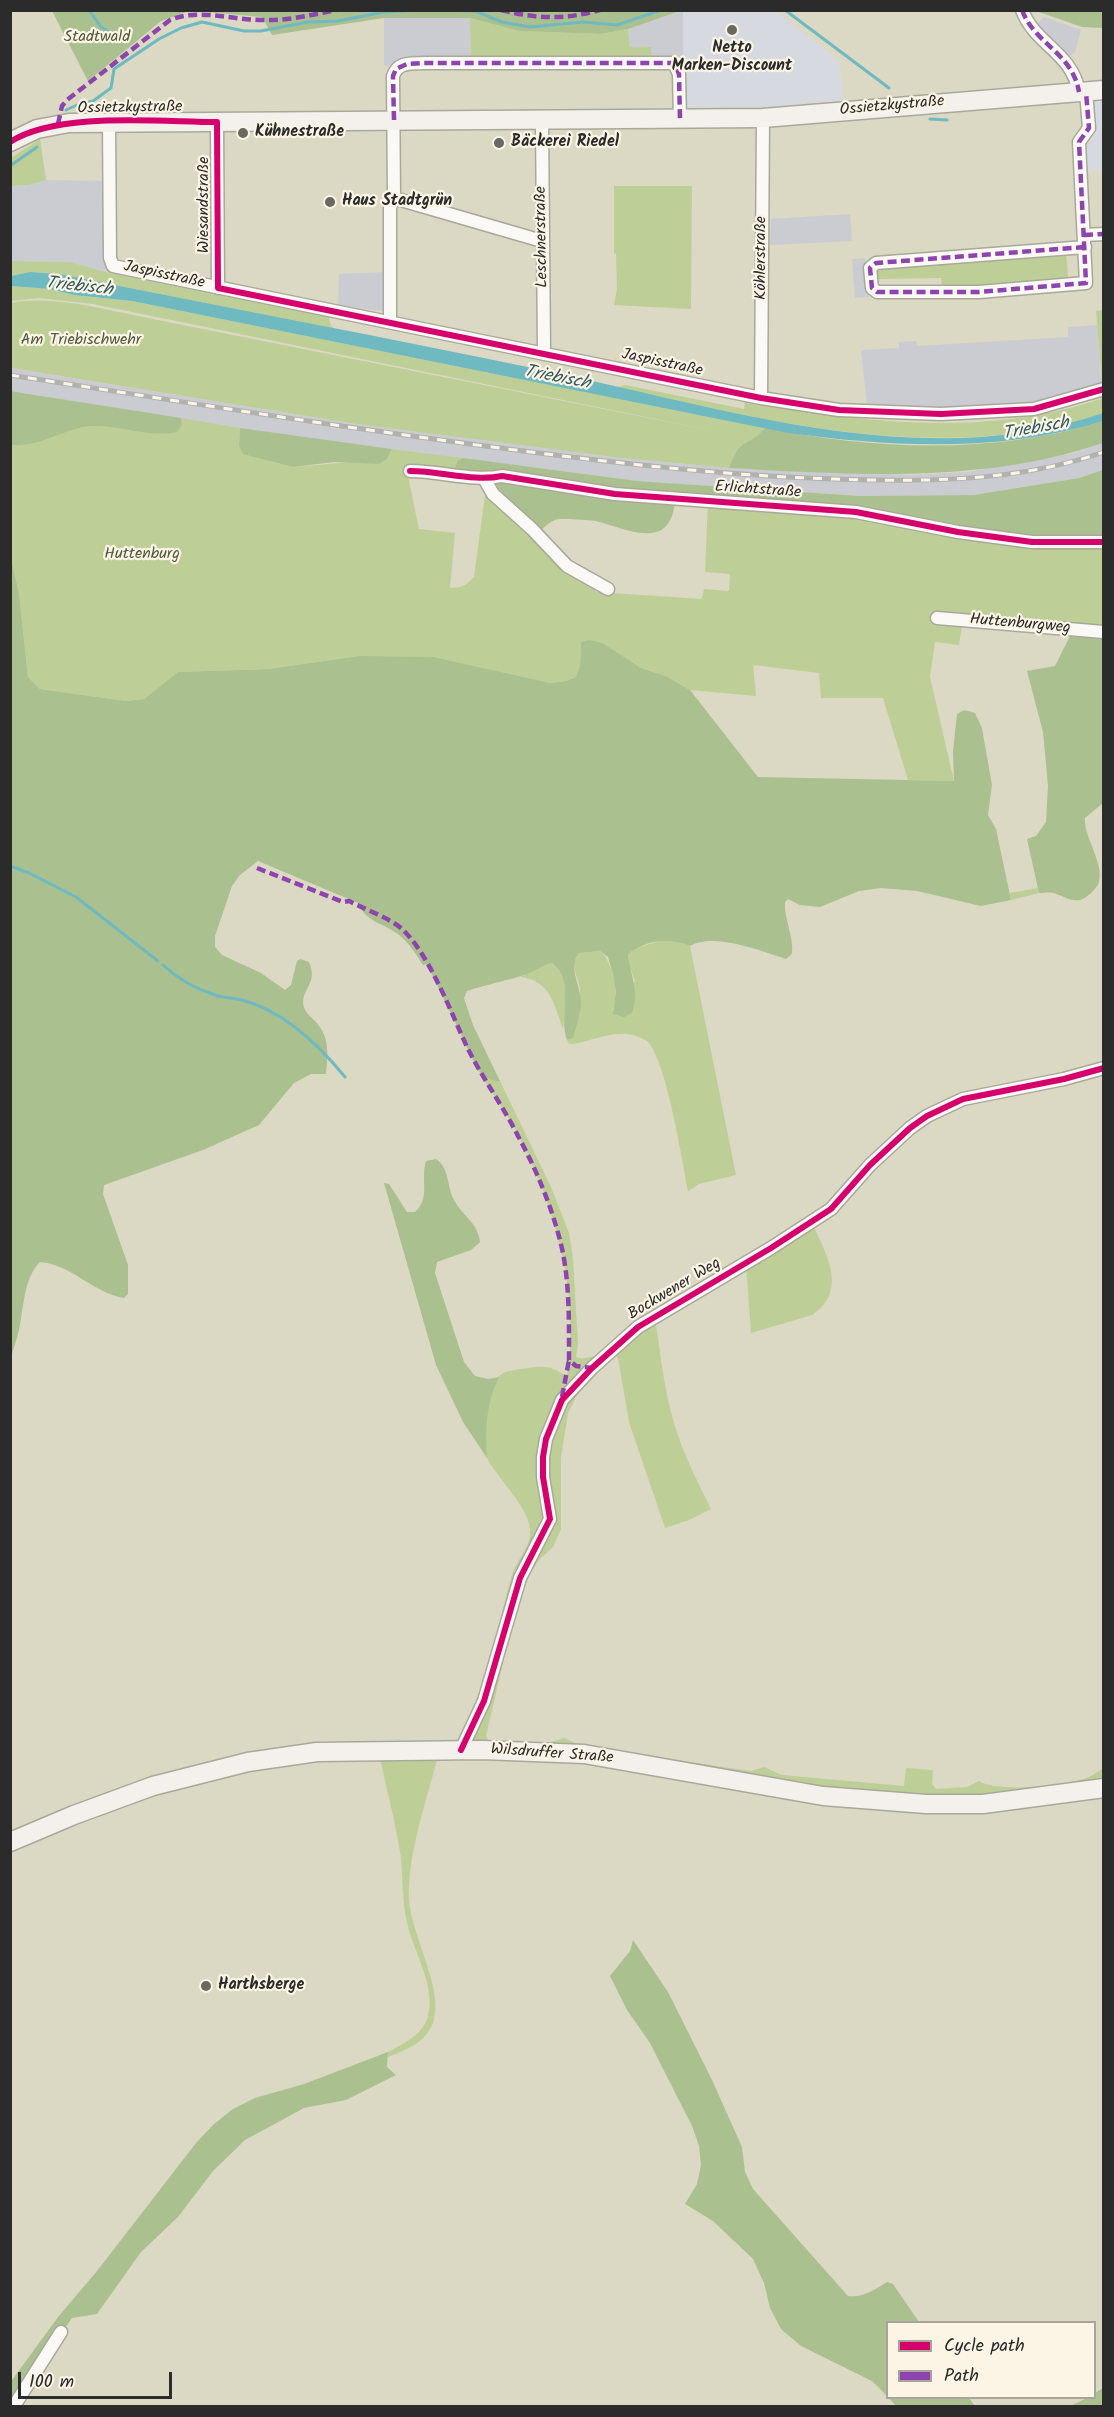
<!DOCTYPE html>
<html>
<head>
<meta charset="utf-8">
<style>
  body { margin:0 }
  #map { position:relative; width:1114px; height:2417px; overflow:hidden; background:#dbd8c4; font-family:Kalam,sans-serif }
  canvas { display:block }
  .frame { position:absolute; inset:0; border:12px solid #2b2b2b; pointer-events:none }
  .legend { position:absolute; left:886px; top:2321px; width:210px; height:78px; box-sizing:border-box; background:#fcf5e5; border:2px solid #a8a49b; margin:0; padding:8px 10px; list-style:none; font-size:18px; color:#2b2b2b }
  .legend li { display:flex; align-items:center; gap:12px; height:30px }
  .legend b { width:30px; border:2px solid #a8a49b }
  .scale { position:absolute; left:18px; top:2372px; width:154px; height:27px; box-sizing:border-box; border:3px solid #2b2b2b; border-top:0; padding-left:8px; font-size:18px; line-height:21px; white-space:nowrap; color:#2b2b2b; -webkit-text-stroke:4px #fcf5e5; paint-order:stroke }
</style>
</head>
<body>
<div id="map">
<canvas width="1114" height="2417"></canvas>
<div class="frame"></div>
<ul class="legend">
<li><b style="height:8px;background:#d6006c"></b>Cycle path</li>
<li><b style="height:8px;background:#8e44ad"></b>Path</li>
</ul>
<div class="scale">100 m</div>
</div>
<script>
const g = document.querySelector('canvas').getContext('2d');
g.lineJoin = 'round';
function fillPath(path, color) {
  g.fillStyle = color;
  g.fill(path, 'evenodd');
}
function trace(path, color, width, dash) {
  g.strokeStyle = color;
  g.lineWidth = width;
  g.lineCap = dash ? 'butt' : 'round';
  g.setLineDash(dash || []);
  g.stroke(path);
}
function write(font, color, halo, rows, align = 'center') {
  g.font = font + ' Kalam,sans-serif';
  g.lineWidth = 4.5;
  g.setLineDash([]);
  g.textBaseline = 'middle';
  g.strokeStyle = halo;
  g.fillStyle = color;
  for (const [text, x, y, turn = 0] of rows) {
    g.save();
    g.translate(x, y);
    g.rotate((+turn || 0) * Math.PI / 180);
    g.textAlign = isNaN(turn) ? turn : align;
    if (halo) g.strokeText(text, 0, 0);
    g.fillText(text, 0, 0);
    g.restore();
  }
}
fillPath(new Path2D(`
  M683,11H776L836,58L840,64L843,100L783,106L683,108Z
  M1103,100V169L1085,171L1084,153L1095,132L1092,101Z`), '#d7d9e1');
fillPath(new Path2D(`
  M680,11H683V58H652L630,47L628,29Z
  M1044,17L1081,30L1075,52L1068,58L1036,25Z
  M384,18H470L471,58L384,66Z
  M46,180L103,181L106,272L70,262L11,261L10,186L29,185Z
  M850,214L852,241L770,245L771,219Z
  M865,258L869,297L855,298L852,259Z
  M386,272L385,311L338,306L339,274Z
  M1097,325L1101,381L1103,379V382L1066,396L1042,401L947,408L867,406L861,350L899,348V342L916,341L917,346L1068,337V327Z
  M10,368L356,424L622,458L729,468L913,475L968,472L1070,454L1103,443V480L1098,472L1079,478L974,495L860,496L637,481L269,433L11,391Z`), '#caccd2');
fillPath(new Path2D(`
  M470,18L519,31L601,34L628,29L630,47H651L652,58H471Z
  M40,139L46,180L29,185L11,186V158Z
  M614,186H692L691,309L614,305L617,289L616,254L614,253Z
  M1066,251L1068,277L1082,276V279L974,288L963,285L942,286L941,278L879,279V287L876,284V267Z
  M11,261L70,262L106,272L329,317L330,324L334,329L60,274L30,272L11,276Z
  M11,286L50,289L74,295L132,301L765,428C747,448 740,436 729,468L622,458L356,424L11,368V303C54,295 100,309 143,317L729,434L93,304L39,298L11,301Z
  M1103,310L1104,379L1102,383L1096,311Z
  M625,385L744,409L745,401C860,423 990,438 1103,398V413C948,466 771,423 617,387Z
  M181,418L240,428L239,446L270,461L293,467L387,459L392,449L463,458L456,462L458,474L408,476L419,529L455,533L450,588C461,588 467,585 474,577L485,495L590,582L596,592L702,599L704,589L729,591L730,574L705,572L708,501L1103,542V634L962,625L959,645L935,642L930,677L954,781L908,780L883,698H821L819,673L753,665L756,696L690,690L666,676L641,668L603,643L581,642L580,666L576,677L566,681L550,683L359,656L268,669L178,672L144,699L126,701L40,689L28,677L19,593L11,558L10,445C32,447 53,433 74,429C108,422 146,425 182,425Z
  M1038,888L1039,893L1011,900L1010,893Z
  M660,941H679L690,946L736,1175L699,1184L688,1191C682,1159 667,1066 649,1043C646,1040 638,1036 633,1035C615,1030 592,1040 574,1044H569L567,1040L573,1037C575,1023 581,1004 580,989C578,975 569,966 579,953L600,951C613,962 621,996 612,1011L635,981L629,965L628,954L635,948Z
  M552,963C571,977 565,1009 563,1029C554,1004 550,980 520,977C531,973 541,964 552,963Z
  M478,1070L489,1079L500,1081L551,1187L569,1233L573,1258L578,1344L576,1357C594,1366 638,1328 655,1317C661,1358 665,1401 680,1441C688,1464 700,1486 711,1509L689,1520L665,1528L629,1422L618,1358L615,1355L580,1389L568,1413L561,1457V1529L553,1547L539,1560L527,1578L507,1646L486,1736L489,1741L548,1743L564,1738L580,1745L743,1770L751,1771L764,1767L782,1775L904,1786L906,1768L933,1770L932,1784L936,1789L967,1787L979,1781C997,1793 1064,1786 1086,1778C1092,1776 1097,1772 1102,1769H1103V1788L926,1804L458,1743C463,1735 470,1725 474,1716C493,1673 498,1620 512,1575C516,1561 529,1550 530,1534C533,1512 499,1480 488,1460C481,1446 487,1388 499,1376C506,1370 520,1369 529,1368C545,1365 554,1367 567,1377C580,1296 556,1208 519,1137C507,1113 491,1092 478,1070Z
  M812,1223C826,1254 849,1290 812,1315L751,1333L746,1263Z
  M438,1756C427,1799 407,1856 409,1899C411,1935 443,1987 434,2019C428,2042 408,2049 388,2057V2052C403,2044 423,2035 428,2016C436,1985 413,1952 407,1922C402,1901 403,1880 401,1858C396,1824 387,1791 380,1758Z`), '#bdcf97');
fillPath(new Path2D(`
  M52,11H189L161,21L88,81Z
  M195,11L680,10V11L628,29L601,34L519,31L470,18H384L272,35L262,17Z
  M1036,11H1103V28L1082,27Z
  M10,391L181,418L182,425L177,432C149,438 121,425 92,426C64,428 39,448 11,445Z
  M1103,421V443C982,484 855,475 729,468C740,436 747,448 765,428C875,450 996,455 1103,421Z
  M240,428L392,449L387,459L379,464L334,462L293,467L243,454L239,446Z
  M463,458L637,481L860,496L974,495L1079,478L1103,470V542L1048,543L856,512L675,499C672,552 629,530 596,521C590,520 567,519 560,519C552,519 546,526 540,531L496,489V482L458,474L455,468L457,461Z
  M11,558L19,593L28,677L40,689L126,701L144,699L178,672L268,669L359,656L433,657L550,683L566,681L576,677L580,666L581,642L589,640L603,643L641,668L666,676L690,690L758,777L954,781L953,751L957,714L964,710L975,713L982,728L992,785L988,815L996,829L1011,900L981,906L917,891L881,888L859,891L820,907L800,905L788,899L785,902C784,920 794,936 792,954L786,959C762,951 713,932 690,946C671,937 644,940 628,954C630,975 640,992 632,1013L624,1017L613,1014L616,992L613,974L608,957L600,951L579,953C567,968 582,987 581,1004C580,1016 576,1027 573,1038L567,1040C558,1017 576,981 552,963C543,964 536,971 527,974C507,981 487,984 467,991L464,998L473,1025L500,1081C490,1082 485,1076 478,1070L427,964L423,965C416,954 409,943 399,935C384,923 365,922 358,903L258,861L240,875L232,886L215,936V947L222,955L261,973L285,990L291,985L297,961L300,959L309,962C319,985 299,990 304,1007C305,1012 311,1017 315,1021C330,1037 328,1054 326,1074H311L294,1083L259,1125L203,1150L104,1185L103,1194L128,1265V1294L124,1298C93,1293 71,1264 40,1262C23,1279 24,1308 19,1330C17,1339 13,1349 11,1358Z
  M1072,632L1103,634V803L1085,818C1083,840 1114,875 1092,892C1089,895 1084,899 1080,900C1070,902 1062,895 1053,893C1048,892 1043,893 1039,893L1027,839L1036,836L1046,822L1048,786L1043,732L1027,671L1055,666Z
  M436,1159C449,1167 447,1185 453,1198C461,1215 478,1222 480,1242L471,1250L437,1262L435,1273L464,1362L475,1376L488,1379L499,1377C486,1403 485,1430 487,1458L463,1422L436,1365L384,1183L389,1184L407,1212H415C431,1198 420,1179 426,1161Z
  M633,1940L668,1992L712,2080L742,2147L745,2172L753,2189L848,2296C863,2298 874,2290 887,2282L893,2284L919,2322H888L887,2396L872,2381L801,2346L781,2329L770,2308L764,2283L753,2259L713,2221L685,2204L697,2184L701,2165L699,2146L692,2126L650,2043L627,2010L610,1976L630,1951Z
  M388,2052L387,2067L396,2075L346,2100L304,2108L245,2140L213,2171L178,2217L141,2252L97,2314L72,2318L11,2406L12,2380L58,2317L97,2271L196,2143L214,2124L233,2109L255,2098L304,2084Z
  M1103,2388V2406H1070L1087,2398H1094L1095,2393Z
  M889,2398H969L975,2406H896Z`), '#abc08f');
fillPath(new Path2D(`
  M30,272L60,274C222,307 385,337 547,371C725,408 923,475 1103,413V421C1001,453 893,447 788,433L132,301L74,295L50,289L11,286V276Z`), '#6fb9c1');
trace(new Path2D(`
  M89,10L101,27L124,41
  M443,10L475,11L502,22L530,27L583,22L617,25L661,10
  M785,10L889,88
  M66,110L77,105L93,101L111,88L114,69L159,39L181,28L202,22L244,31H261L308,22L338,21L384,12L420,10
  M930,119L947,120
  M10,166L37,147
  M10,866L29,873L76,897L158,961
  M163,965C177,978 196,989 215,995C224,998 233,998 242,1000C283,1011 319,1045 345,1077`), '#6fb9c1', 3);
const minor = new Path2D(`
  M1022,10C1035,45 1072,52 1079,92
  M542,120L544,354
  M109,121L110,258L113,266L761,398L839,410L941,414L1034,409L1104,389
  M217,122L218,288
  M394,198L542,241
  M1084,235L1104,234
  M1085,247L876,263L870,268L872,288L877,292H979L1086,283L1079,142L1089,128L1086,92
  M390,322V207L394,198L393,76C398,62 409,64 422,63H674L679,74L680,119
  M761,398L763,118
  M410,471C441,471 474,482 502,476L615,494L856,512L958,532L1032,542H1104
  M485,480L493,494L532,529L567,566L608,589
  M937,618L1104,632
  M461,1750L484,1701L520,1578L550,1519L543,1477V1457L546,1439L562,1400L592,1368L638,1327L771,1248L831,1209L870,1165L910,1128L927,1116L963,1099L1064,1079L1104,1068
  M14,2406L61,2332`);
const secondary = new Path2D(`
  M10,142L37,129L69,123L763,118L1104,90
  M10,1842L74,1815L153,1786L248,1762L317,1752L482,1750L584,1754L823,1796L926,1804H983L1104,1788`);
trace(minor, '#aaa89b', 15);
trace(secondary, '#aaa89b', 21);
trace(minor, '#faf9f6', 12);
trace(secondary, '#f4f1ec', 18);
const rail = new Path2D(`
  M10,375C184,402 357,430 531,452C632,465 733,476 835,479C925,482 1017,482 1104,452`);
trace(rail, '#b1b1ae', 5);
trace(rail, '#fcf5e5', 3, [9]);
trace(new Path2D(`
  M501,10C537,19 564,20 600,10
  M1022,10C1035,45 1072,52 1079,92
  M394,120L393,76L396,69L407,64L422,63H674L679,74L680,119
  M58,124L62,106L67,100L170,20C199,8 231,20 262,20C287,21 312,15 336,10
  M1084,235L1104,234
  M1085,247L876,263L870,268L872,288L877,292H979L1086,283L1079,142L1089,128L1086,92
  M257,868L343,902L349,901C364,909 390,918 402,929C430,955 451,1013 468,1049C483,1079 503,1106 518,1136C534,1165 549,1200 558,1233C570,1273 569,1318 569,1360L576,1366L592,1368
  M562,1397L569,1360`), '#8e44ad', 4.5, [9, 4.5]);
trace(new Path2D(`
  M10,142C58,111 160,122 217,122L218,288L761,398L839,410L941,414L1034,409L1104,389
  M410,471C441,471 474,482 502,476L615,494L856,512L958,532L1032,542H1104
  M461,1750L484,1701L520,1578L550,1519L543,1477V1457L546,1439L562,1400L592,1368L638,1327L771,1248L831,1209L870,1165L910,1128L927,1116L963,1099L1064,1079L1104,1068`), '#d6006c', 6);
for (const [x, y, r, color] of [
  [732,30,6,"#696861"],
  [243,133,6,"#696861"],
  [499,143,6,"#696861"],
  [330,202,6,"#696861"],
  [206,1986,6,"#696861"]
]) {
  const dot = new Path2D();
  dot.arc(x, y, r, 0, 2 * Math.PI);
  g.fillStyle = color;
  g.fill(dot);
  trace(dot, '#fcf5e5', 2);
}
write('16px', '#4f5a40', '#fcf5e5', [
  ["Stadtwald",97,38],
  ["Am Triebischwehr",81,341],
  ["Huttenburg",142,555]
]);
write('bold 16px', '#2b2b2b', '#fcf5e5', [
  ["Netto",732,49,"center"],
  ["Marken-Discount",732,67,"center"],
  ["Kühnestraße",255,133],
  ["Bäckerei Riedel",511,143],
  ["Haus Stadtgrün",342,202],
  ["Harthsberge",218,1986]
], 'left');
write('16px', '#2b2b2b', '#fcf5e5', [
  ["Ossietzkystraße",892,107,-5],
  ["Ossietzkystraße",130,109,-1],
  ["Wiesandstraße",205,205,-90],
  ["Leschnerstraße",543,237,-91],
  ["Köhlerstraße",762,258,-90],
  ["Jaspisstraße",164,276,12],
  ["Jaspisstraße",662,364,12],
  ["Erlichtstraße",758,491,4],
  ["Huttenburgweg",1020,625,5],
  ["Bockwener Weg",675,1290,-31],
  ["Wilsdruffer Straße",552,1755,4]
]);
write('italic 18px', '#33585f', '#fcf5e5', [
  ["Triebisch",79,288,6],
  ["Triebisch",557,379,11],
  ["Triebisch",1036,430,-10]
]);
</script>
</body>
</html>
